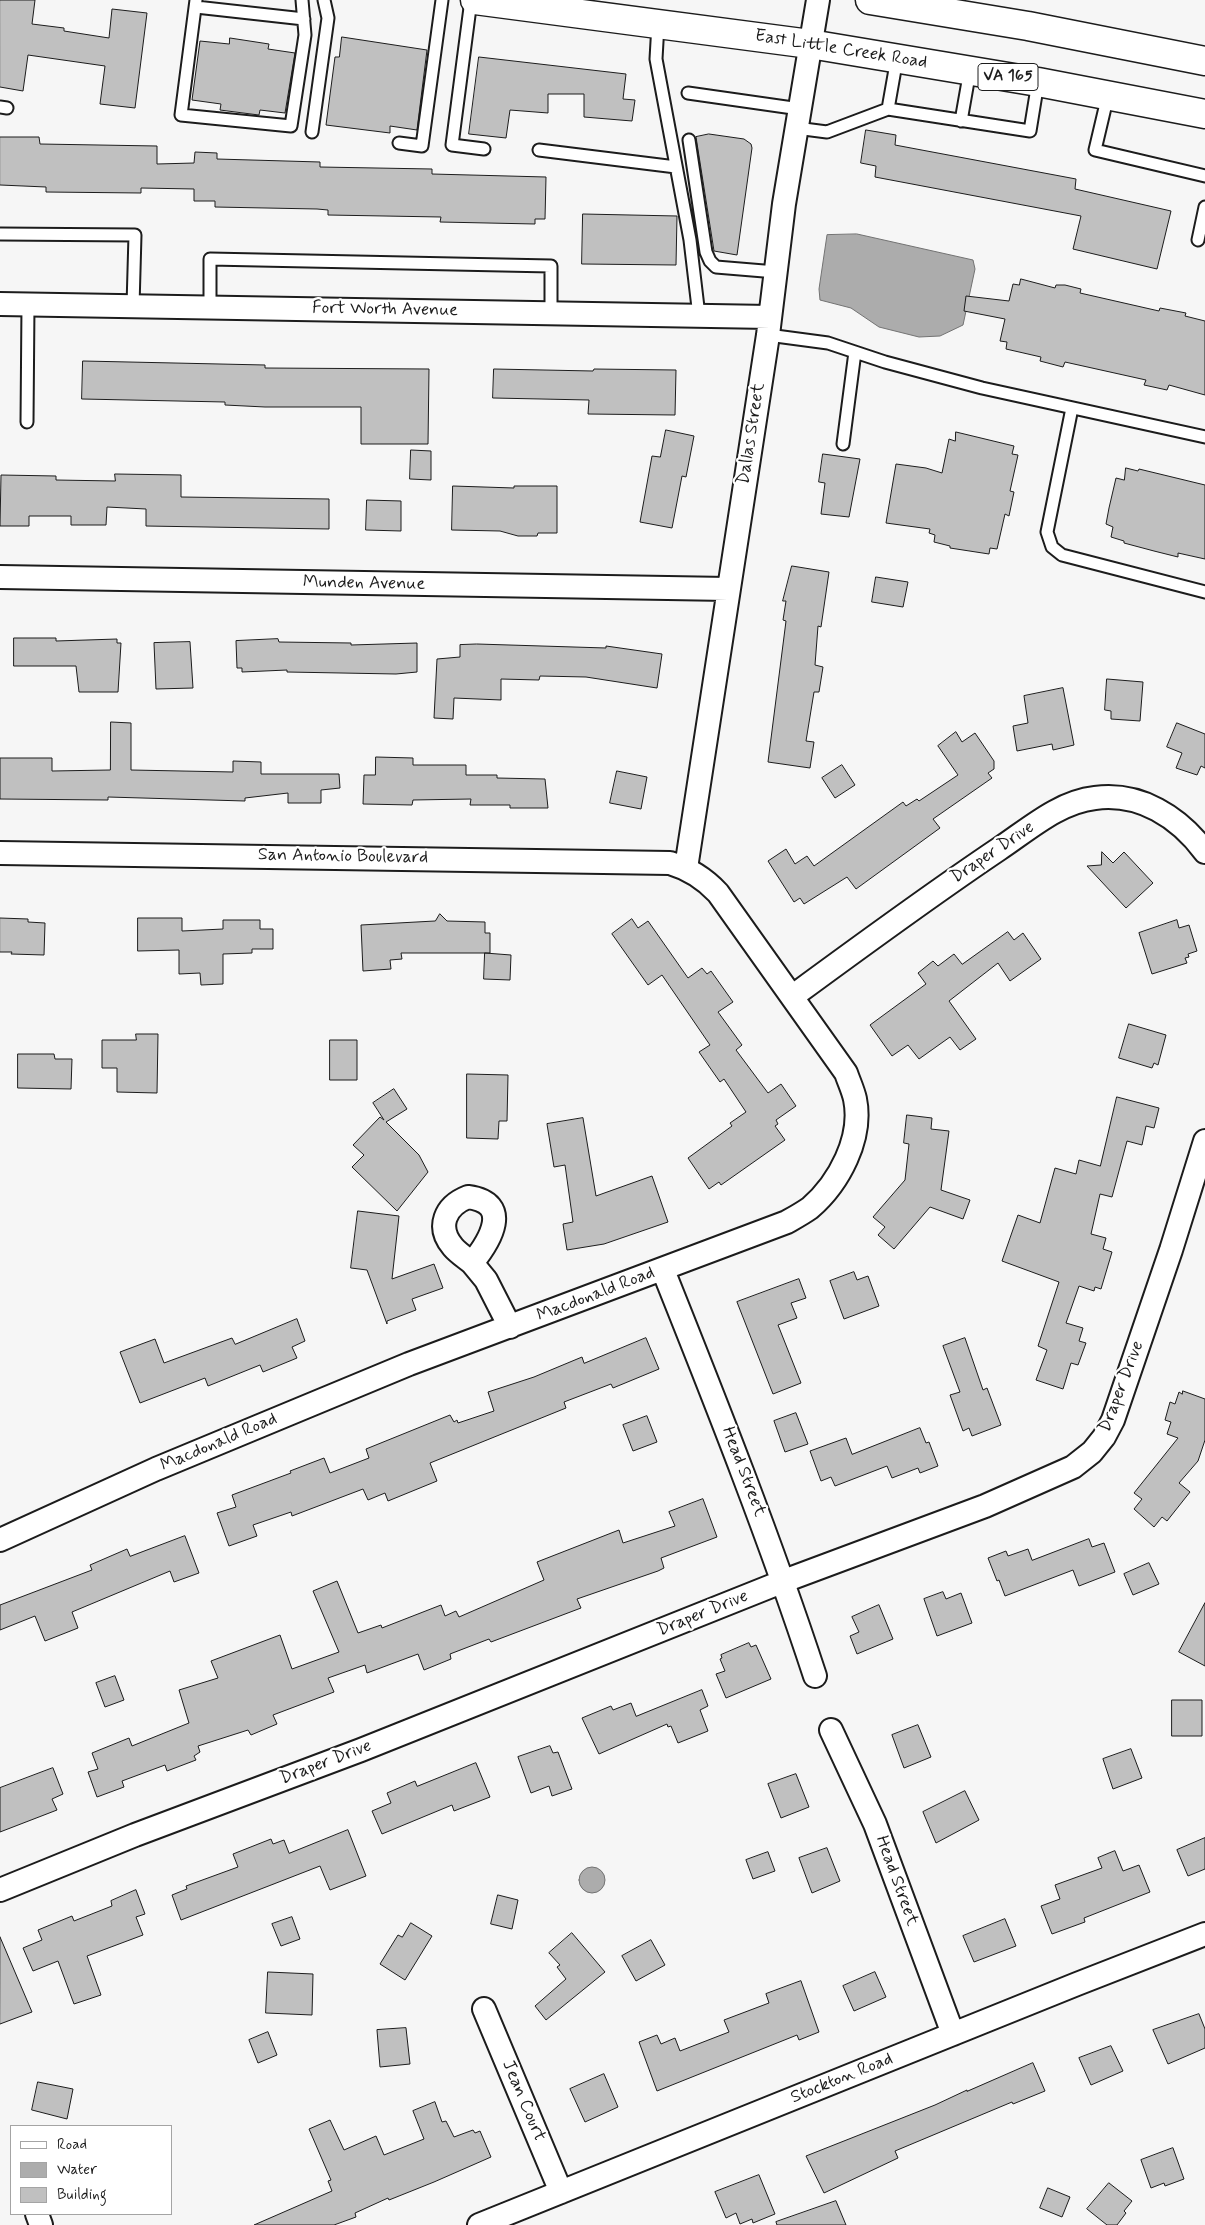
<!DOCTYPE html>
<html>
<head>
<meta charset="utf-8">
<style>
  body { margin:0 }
  #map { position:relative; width:1205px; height:2225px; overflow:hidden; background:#f6f6f6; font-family:Mynerve,sans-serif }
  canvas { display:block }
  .legend { position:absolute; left:10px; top:2125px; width:162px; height:90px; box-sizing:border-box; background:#fff; border:1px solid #a4a4a4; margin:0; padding:6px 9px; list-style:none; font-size:15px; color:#1c1c1c }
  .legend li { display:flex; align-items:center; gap:10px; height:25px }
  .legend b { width:25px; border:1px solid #a4a4a4 }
</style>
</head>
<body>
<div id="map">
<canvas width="1205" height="2225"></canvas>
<ul class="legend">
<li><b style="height:6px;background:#fff"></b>Road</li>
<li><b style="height:14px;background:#acacac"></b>Water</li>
<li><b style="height:14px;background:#c0c0c0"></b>Building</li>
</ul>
</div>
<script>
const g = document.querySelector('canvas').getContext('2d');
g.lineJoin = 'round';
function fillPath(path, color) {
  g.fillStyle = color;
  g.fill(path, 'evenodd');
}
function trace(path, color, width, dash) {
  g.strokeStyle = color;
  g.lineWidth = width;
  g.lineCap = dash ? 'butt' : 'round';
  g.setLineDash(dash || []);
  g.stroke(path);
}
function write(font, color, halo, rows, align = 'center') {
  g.font = font + ' Mynerve,sans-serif';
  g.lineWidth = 4.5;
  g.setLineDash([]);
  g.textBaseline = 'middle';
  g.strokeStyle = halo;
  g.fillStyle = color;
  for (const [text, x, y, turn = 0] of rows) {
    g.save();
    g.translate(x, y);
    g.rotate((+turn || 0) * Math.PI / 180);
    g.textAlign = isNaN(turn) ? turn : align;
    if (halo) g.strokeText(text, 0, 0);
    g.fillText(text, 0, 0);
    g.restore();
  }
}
const water = new Path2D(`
  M857,234L973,260L975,269L963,325L940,336L919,337L879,327L851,308L820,300L819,289L827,235Z
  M579 1880a13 13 0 1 1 26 0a13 13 0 1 1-26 0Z`);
fillPath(water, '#acacac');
trace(water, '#727272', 1);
const building = new Path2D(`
  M0,0H35L32,24L64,28V31L109,38L112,9L147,13L135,108L100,104L105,66L28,55L23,91L0,87Z
  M342,37L427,50L417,130L390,126V133L326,125L335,57H339Z
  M230,38L269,44L268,49L295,53L285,113L260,110L259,115L251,114L220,110L221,104L192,100L200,41L229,44Z
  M479,57L626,74L623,99L635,100L632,121L584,117V94H548V113L510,110L506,138L469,134Z
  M866,130L896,135L895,145L1076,179L1075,189L1171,211L1157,269L1073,249L1081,216L875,177L876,166L861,163Z
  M709,134L744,139L751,144L752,148L737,255L714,251L696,137Z
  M0,137H39L40,144L157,146V164L194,163L195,152L217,153V159L320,162V167L432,169V174L546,177L545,219H535V224L440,222L441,217L328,215V210L317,209L215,207V201H194V189L141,188V193L46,192V187L0,185Z
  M583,214L677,216L676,265L582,264Z
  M1021,279L1055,288L1056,285H1065L1081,289L1080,293L1159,311L1160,308L1186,313L1185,316L1205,321V395L1169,385L1167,390L1144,385L1146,380L1065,362L1063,367L1040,361L1041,357L1006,349L1007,342L1000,341L1005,319L964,311L966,296L1009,301L1013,284L1019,285Z
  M83,361L265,365V368L429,369L428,444H361V407H265L225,405V402L82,399Z
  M494,369L593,371L594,369L676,370L675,415L588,414L589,400L493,398Z
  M666,430L694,436L686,477L682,476L672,528L640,522L652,456L660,457Z
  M956,432L1014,446L1012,454L1018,455L1010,491L1014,492L1009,516L1005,514L997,549L990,548L989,554L950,548V546L934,542L935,535L929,533L930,529L886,523L896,464L926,468L942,473L949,439L955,441Z
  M411,450L431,451V480L410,479Z
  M823,454L860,459L849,517L821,514L825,483L819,482Z
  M1126,468L1138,471L1139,469L1205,485V559L1178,553V557L1154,551L1124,543V541L1111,537L1113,527L1106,524L1109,508L1116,478L1124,480Z
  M115,474L181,475V497L329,499V529L146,526V509L107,507L106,525H71V516H29V526H0L1,475L56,476V480L115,481Z
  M453,486L514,488V486H557V533H538L537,536H518L500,531L452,530Z
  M367,500L401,501V531L366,530Z
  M792,566L829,572L821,627L818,626L815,665L823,667L819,692H814L806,741L814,742L810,768L768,762L786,621L783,620L786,601H783Z
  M876,577L908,582L903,607L872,602Z
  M14,638H56V641L117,639V643H121L118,692H79L76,666H14Z
  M278,639L279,642L351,643V645L417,643V672L396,674L287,672V670L242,672V668H237L236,641Z
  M190,642L193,688L156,689L154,643Z
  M477,644L606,648V646L662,654L657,688L586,677L540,676L539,680L501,679V700L454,698L453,719L434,718L437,659L460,657V645Z
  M1107,679L1143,682L1140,721L1111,719V711L1105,710Z
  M1063,688L1074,745L1053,750L1052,744L1017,751L1013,726L1028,723L1024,696Z
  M111,722L131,723V770L233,772V761L261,762V774H339L340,788L321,790V803H288V793L245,798V801L108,797V800L0,799V758H52V771L110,770Z
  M1177,723L1205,734V768L1201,766L1197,775L1176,768L1182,753L1167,747Z
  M956,732L962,742L975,733L994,761V769L988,773L992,778L933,819L940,828L856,889L847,877L804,904L800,898L794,902L768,861L786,849L795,864L807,856L814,866L903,802L906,806L917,799L919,801L958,775L938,746Z
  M376,757L413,758V765H466V775H497V778L545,779L548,808H510V805H470L471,799L413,800L412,805L363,804L364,775H375Z
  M842,765L855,785L835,798L822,778Z
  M617,771L647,777L641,809L610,803Z
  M1102,852L1113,863L1124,852L1153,883L1126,908L1087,866L1101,865Z
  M440,914L447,921L485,922V933H490V953H401L402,959L390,960L391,969L363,971L361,925L435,921Z
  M0,918L28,919V922L45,923L44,955L11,954L12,952H0Z
  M138,918H182V931L223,929V920H260V929H273V949H252V953L223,954V984L201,985L200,973L179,974V950L138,951Z
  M632,919L638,928L648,921L688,978L702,968L707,974L711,971L733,1002L718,1012L742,1045L736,1050L768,1093L781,1084L796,1106L776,1120L778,1124L775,1126L785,1140L721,1185L719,1182L709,1189L688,1158L732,1126L730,1123L746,1112L724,1079L720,1082L699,1052L710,1045L662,975L648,985L612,934Z
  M1177,920L1179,928L1189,925L1197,951L1188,954L1189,957L1185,958L1187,963L1152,974L1139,933Z
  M1008,932L1014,940L1023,933L1041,959L1010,981L998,963L949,1001L976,1039L960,1050L950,1037L919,1059L908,1045L892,1056L870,1025L926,984L918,973L933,961L938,966L954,954L962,964Z
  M485,953L511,955L510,980L484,979Z
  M1129,1024L1166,1035L1158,1065L1154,1063L1152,1068L1119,1058Z
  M136,1034H158L157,1093L117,1092V1068H102V1040H136Z
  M330,1040H357V1080H330Z
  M18,1054H54L55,1059H72L71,1089L18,1088Z
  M467,1074L508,1075L507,1121H499L498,1139L467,1138Z
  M394,1089L407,1109L386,1122L419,1155L428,1172L397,1211L352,1167L364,1155L353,1145L380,1117L384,1120L373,1103Z
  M1117,1097L1159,1108L1154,1128L1146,1126L1142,1145L1127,1141L1112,1197L1100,1194L1091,1234L1106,1238L1103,1249L1112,1252L1101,1289L1095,1287L1094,1291L1079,1286L1066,1323L1083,1328L1079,1341L1086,1343L1078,1365L1071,1363L1063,1389L1036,1380L1047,1350L1038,1346L1059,1282L1002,1261L1018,1215L1040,1223L1055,1168L1076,1174L1079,1160L1100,1166Z
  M907,1115L932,1118L931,1129L949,1131L941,1190L970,1200L963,1219L930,1207L894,1249L878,1235L885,1227L873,1217L905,1180L909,1144L904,1143Z
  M583,1118L596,1196L652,1176L668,1222L604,1244L567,1250L563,1224L573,1222L565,1165L554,1167L547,1124Z
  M358,1211L399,1216L392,1279L434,1264L443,1288L412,1299L416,1310L387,1321V1324L367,1270L351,1268Z
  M854,1272L857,1280L868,1276L879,1306L844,1319L830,1281Z
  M799,1279L806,1298L791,1303L797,1318L778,1325L801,1383L773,1394L737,1302Z
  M297,1319L305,1341L292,1347L297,1358L263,1372L260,1365L208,1386L205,1378L140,1403L120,1352L155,1339L164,1363L232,1338L235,1344Z
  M646,1338L659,1369L613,1388L611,1384L564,1402L566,1408L430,1463L437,1481L388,1501L385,1493L368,1500L363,1489L292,1516L291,1512L253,1525L257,1536L229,1546L217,1513L236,1507L232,1495L291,1473L290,1471L324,1458L330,1473L369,1458L366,1449L450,1415L454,1422L457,1420L458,1423L494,1411L488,1392L534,1377L582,1357L584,1363Z
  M965,1338L983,1390L987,1388L1001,1425L972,1436L969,1428L963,1431L950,1395L960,1392L943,1346Z
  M1183,1391L1205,1399V1440L1198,1461L1179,1483L1190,1492L1167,1521L1162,1517L1154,1527L1134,1509L1142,1499L1134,1493L1178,1438L1167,1434L1171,1422L1165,1420L1170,1402L1175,1404L1179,1392L1182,1394Z
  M796,1413L808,1444L785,1452L774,1421Z
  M647,1416L657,1442L633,1451L623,1425Z
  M920,1428L926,1443L929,1442L938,1466L920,1473L918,1468L892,1478L887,1466L835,1486L831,1477L821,1481L810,1451L846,1438L852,1454Z
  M703,1499L717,1537L661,1558L664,1568L658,1571L577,1599L581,1608L491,1642L489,1639L450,1654L451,1659L424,1670L418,1654L367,1673L365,1665L328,1678L334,1692L273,1715L277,1724L251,1735L248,1730L198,1746L200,1752L194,1756L196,1760L167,1771L165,1765L122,1781L124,1787L97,1797L88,1772L98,1769L92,1753L129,1738L132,1746L189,1723L179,1690L218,1678L211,1661L280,1635L292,1669L339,1652L313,1591L337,1581L358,1633L381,1625L382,1628L441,1605L445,1616L456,1611L459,1617L544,1580L537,1562L619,1530L623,1543L675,1526L669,1512Z
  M185,1536L199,1573L174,1582L170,1571L72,1612L78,1628L45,1641L35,1616L0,1630V1605L92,1570L90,1565L127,1549L130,1556Z
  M1089,1539L1092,1547L1104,1543L1115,1572L1079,1586L1073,1570L1005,1596L999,1580L997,1581L988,1558L1006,1551L1008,1556L1028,1549L1032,1560Z
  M1149,1563L1159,1584L1133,1595L1124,1574Z
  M943,1592L946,1599L961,1593L972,1623L937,1636L924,1599Z
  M1205,1603V1666L1179,1652Z
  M879,1605L893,1639L857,1654L850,1636L859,1632L852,1617Z
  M749,1643L751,1647L756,1645L771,1679L726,1698L716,1674L725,1671L720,1659L722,1658L721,1655Z
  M115,1676L124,1700L105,1707L96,1683Z
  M702,1690L708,1706L700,1710L708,1731L678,1743L671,1726L668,1727L667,1724L599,1754L582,1718L611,1706L613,1710L631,1703L636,1716Z
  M1172,1700H1202V1736H1172Z
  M918,1725L931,1757L904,1768L892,1735Z
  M550,1746L553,1753L558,1752L572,1789L552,1796L549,1786L531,1793L518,1757Z
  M1131,1749L1142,1778L1113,1789L1103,1759Z
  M476,1763L490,1797L454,1811L452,1805L382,1834L372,1811L391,1803L387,1793L415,1781L417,1786Z
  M53,1768L63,1794L52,1799L57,1810L0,1832V1788Z
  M796,1774L809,1807L781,1818L768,1784Z
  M965,1791L979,1820L936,1843L923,1812Z
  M348,1830L366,1876L330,1890L320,1866L181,1920L172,1895L187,1889L186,1886L238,1867L233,1854L271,1839L273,1844L284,1840L289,1853Z
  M1205,1838V1869L1188,1876L1177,1850Z
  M827,1848L840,1881L812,1893L799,1858Z
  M1115,1851L1123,1871L1139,1865L1150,1892L1084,1918L1085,1922L1052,1934L1041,1906L1060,1899L1055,1885L1102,1868L1098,1858Z
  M768,1852L775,1871L753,1879L746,1860Z
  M136,1890L145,1914L136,1917L143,1935L87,1956L101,1995L74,2004L58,1961L33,1971L23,1948L42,1940L38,1930L72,1916L74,1921L112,1906L111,1901Z
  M498,1895L518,1900L512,1929L491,1924Z
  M292,1917L300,1939L281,1946L272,1924Z
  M1005,1919L1016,1946L974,1962L963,1936Z
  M411,1923L432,1936L405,1980L380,1964L398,1935L402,1937Z
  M572,1933L605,1972L546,2020L535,2006L566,1979L557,1967L560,1965L549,1953Z
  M0,1937L32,2012L0,2024Z
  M651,1940L665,1965L636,1981L622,1956Z
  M268,1972L313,1974L312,2015L266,2013Z
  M875,1972L886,1997L854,2011L843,1986Z
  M801,1981L819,2032L799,2040L797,2035L657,2091L639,2042L657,2035L661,2044L675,2038L680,2051L729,2032L724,2020L769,2003L766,1994Z
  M1199,2014L1205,2029V2048L1168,2064L1153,2030Z
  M406,2028L410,2064L380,2067L377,2030Z
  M268,2032L277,2055L258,2063L249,2040Z
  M1111,2046L1123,2071L1091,2085L1079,2058Z
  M1033,2063L1045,2091L1013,2104L1012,2102L895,2151L898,2158L824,2193L806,2156L935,2105L967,2090V2091Z
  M604,2074L618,2107L585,2122L570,2089Z
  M38,2082L73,2089L67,2119L32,2110Z
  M435,2102L442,2122L446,2121L454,2137L473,2130L475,2133L480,2131L491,2157L434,2182L389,2200L388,2198L355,2213L356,2217L334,2225H254L332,2191L328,2181L331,2180L309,2129L330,2120L344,2150L376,2136L384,2155L424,2139L413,2111Z
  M1173,2148L1184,2179L1165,2186L1164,2183L1151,2188L1141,2160Z
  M759,2175L775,2214L753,2223L752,2219L740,2224L736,2213L726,2218L715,2192Z
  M1109,2183L1132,2201L1124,2211L1126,2213L1117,2225H1107L1087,2209Z
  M1048,2188L1070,2197L1062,2217L1040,2208Z
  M836,2201L846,2225H777L776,2222Z`);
fillPath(building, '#c0c0c0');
trace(building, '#1c1c1c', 1);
const service = new Path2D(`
  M196,0L181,115L291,126L305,35L302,0
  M471,0L452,145L484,149
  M196,7L304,19
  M658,24L656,59L690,240L699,316
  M897,58L888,109L1030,131L1038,82
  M688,93L800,109
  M1108,95L1095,150L1205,176
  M0,107L7,108
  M961,121L970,70
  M796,128L827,132L888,109
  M312,132L328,18L324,0
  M689,140L706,252L710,261L716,267L776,272
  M399,143L422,146L442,0
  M539,150L676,167
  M0,234L135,235L133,306
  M1198,240L1205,207
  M210,307V259L551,266V313
  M768,335L828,343L885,362L982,388L1205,437
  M1072,408L1047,532L1052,547L1062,555L1205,592
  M27,422L28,305
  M843,444L855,352`);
const minor = new Path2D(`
  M0,304L770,317
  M0,577L728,589
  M0,853L670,863C690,869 704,878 718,893L846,1073C849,1082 853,1090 855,1099C863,1138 839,1183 810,1208C803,1213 794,1218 787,1222L409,1364L156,1469L0,1540
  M686,868L768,335L784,204L818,0
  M793,996C861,946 929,896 999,849C1029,829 1059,802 1095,798C1140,792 1179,817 1205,852
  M468,1197C513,1203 490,1241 472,1263C466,1258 458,1253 453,1247C436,1227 445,1206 468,1197Z
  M472,1263L486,1280L510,1327
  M663,1270C717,1405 770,1539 815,1676
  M831,1730L875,1824L953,2034
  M0,1890L135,1835L361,1750L784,1581L985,1506L1073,1467L1092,1452L1104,1437L1113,1420L1171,1250L1205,1141
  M484,2009L561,2192
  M37,2214L41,2225
  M479,2225L1077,1984L1205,1934`);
const primary = new Path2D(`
  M475,0L810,44L1038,82L1205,114
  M870,0L1028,26L1205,61`);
trace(service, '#1c1c1c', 15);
trace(minor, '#1c1c1c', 26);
trace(primary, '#1c1c1c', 31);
trace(service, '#fff', 11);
trace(minor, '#fff', 22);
trace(primary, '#fff', 28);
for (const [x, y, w] of [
  [1008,77,60]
]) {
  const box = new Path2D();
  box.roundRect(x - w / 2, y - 13.5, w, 27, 4);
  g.fillStyle = '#fff';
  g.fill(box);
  trace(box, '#1c1c1c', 1);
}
write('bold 16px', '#1c1c1c', null, [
  ["VA 165",1008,77]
]);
write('18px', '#1c1c1c', '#fff', [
  ["East Little Creek Road",841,50,9],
  ["Fort Worth Avenue",385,310,1],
  ["Dallas Street",752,434,-81],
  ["Munden Avenue",364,584,1],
  ["Draper Drive",993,853,-34],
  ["San Antonio Boulevard",343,857,1],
  ["Macdonald Road",596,1295,-21],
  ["Draper Drive",1122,1387,-69],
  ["Macdonald Road",219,1443,-23],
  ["Head Street",743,1472,69],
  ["Draper Drive",703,1614,-22],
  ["Draper Drive",326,1763,-21],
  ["Head Street",896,1881,70],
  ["Stockton Road",842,2079,-22],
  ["Jean Court",523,2101,67]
]);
</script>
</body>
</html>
